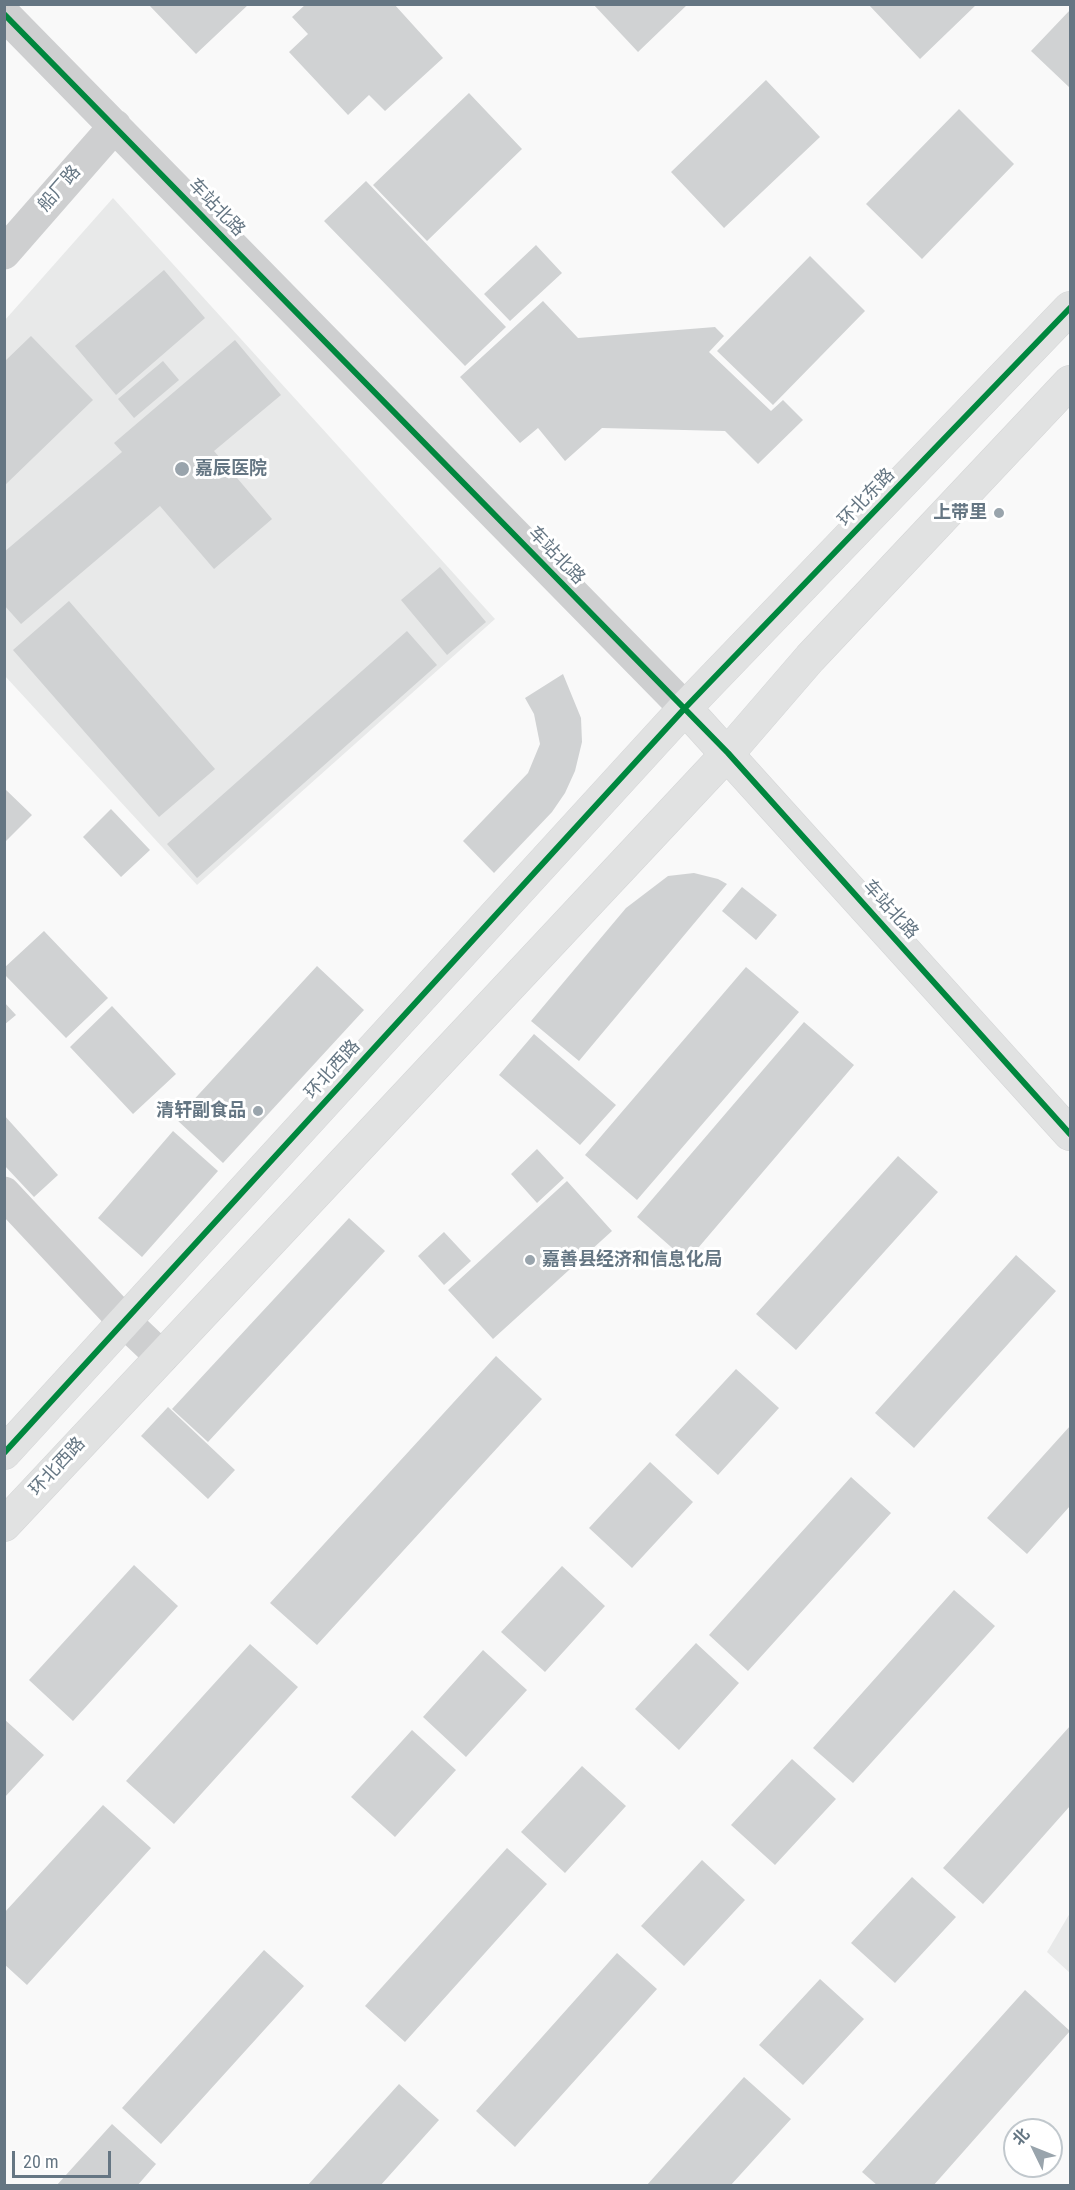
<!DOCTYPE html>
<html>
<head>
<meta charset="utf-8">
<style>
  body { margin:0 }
  #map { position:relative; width:1075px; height:2190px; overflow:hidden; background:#f9f9f9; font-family:"Roboto Condensed","Noto Sans SC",sans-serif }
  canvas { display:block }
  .frame { position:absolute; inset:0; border:6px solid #657683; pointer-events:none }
  .north { position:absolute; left:1003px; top:2118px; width:60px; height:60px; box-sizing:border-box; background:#fff; border:2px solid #c1c8cd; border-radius:50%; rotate:313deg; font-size:16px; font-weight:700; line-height:24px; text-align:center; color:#657683 }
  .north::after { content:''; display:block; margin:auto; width:21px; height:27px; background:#99a4ac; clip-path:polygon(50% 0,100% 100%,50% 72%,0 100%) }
  .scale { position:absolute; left:12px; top:2151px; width:99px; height:27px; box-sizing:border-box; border:3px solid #657683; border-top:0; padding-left:8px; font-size:18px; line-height:21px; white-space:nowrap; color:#657683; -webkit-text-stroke:4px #fff; paint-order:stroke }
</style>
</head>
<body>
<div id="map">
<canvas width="1075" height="2190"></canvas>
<div class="frame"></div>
<div class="north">北</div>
<div class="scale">20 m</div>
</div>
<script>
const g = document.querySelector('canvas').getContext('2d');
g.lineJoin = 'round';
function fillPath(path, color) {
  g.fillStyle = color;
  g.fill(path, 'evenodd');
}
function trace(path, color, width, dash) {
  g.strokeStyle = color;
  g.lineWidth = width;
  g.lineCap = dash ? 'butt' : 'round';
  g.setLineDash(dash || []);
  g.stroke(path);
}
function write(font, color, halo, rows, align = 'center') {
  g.font = font + ' "Roboto Condensed","Noto Sans SC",sans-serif';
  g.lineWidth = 6;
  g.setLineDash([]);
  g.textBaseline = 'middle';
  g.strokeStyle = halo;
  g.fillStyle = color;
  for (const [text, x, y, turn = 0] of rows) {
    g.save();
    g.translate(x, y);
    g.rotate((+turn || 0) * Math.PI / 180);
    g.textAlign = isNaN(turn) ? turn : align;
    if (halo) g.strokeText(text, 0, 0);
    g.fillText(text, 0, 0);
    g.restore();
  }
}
fillPath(new Path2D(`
  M113,198L495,619L197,885L5,676V320Z
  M1070,1913V1973L1047,1952Z`), '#e8e9e9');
fillPath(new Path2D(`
  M148,4H249L196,54Z
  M306,4H394L443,58L385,111L369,95L348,115L289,52L308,34L292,17Z
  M593,4H688L638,52Z
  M868,4H977L920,59Z
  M1070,10V88L1031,51Z
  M766,80L820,137L724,228L671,172Z
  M469,93L522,149L427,241L373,185Z
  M959,109L1014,164L922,259L866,204Z
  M366,181L506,327L465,366L324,221Z
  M536,245L562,273L510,321L484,294Z
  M810,256L865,311L773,405L717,351Z
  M164,270L205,318L116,395L75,346Z
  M543,301L578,338L715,327L724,336L709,352L771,411L783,400L803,420L758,464L725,431L602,428L565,461L538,428L520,443L460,377Z
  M31,336L93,400L4,486V362Z
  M235,340L281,395L214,451L272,519L214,569L160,506L21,624L4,605V552L122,452L114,443Z
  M163,361L179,380L134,418L118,399Z
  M440,567L486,622L447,655L401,600Z
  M69,601L215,769L159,817L13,650Z
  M407,631L437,665L197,878L167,844Z
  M563,674L581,718L582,742L575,771L565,793L552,812L494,873L463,841L528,773L540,744L534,714L525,698Z
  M4,788L32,815L4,843Z
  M111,809L150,850L121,877L83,837Z
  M694,873L718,879L727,884L579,1061L531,1021L626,908L668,876Z
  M742,887L777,915L756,940L722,911Z
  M44,931L108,998L66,1038L4,974V968Z
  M317,966L364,1010L223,1163L176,1119Z
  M746,967L799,1012L637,1200L585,1155Z
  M4,1002L16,1015L4,1025Z
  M112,1006L176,1074L133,1114L70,1047Z
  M804,1022L854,1065L687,1261L637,1217Z
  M534,1034L616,1105L580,1145L499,1075Z
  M4,1115L58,1175L34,1197L4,1165Z
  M173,1131L218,1171L142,1257L98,1218Z
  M537,1149L564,1178L537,1203L511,1174Z
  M898,1156L938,1192L796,1350L756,1314Z
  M567,1181L612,1231L493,1339L448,1290Z
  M349,1218L385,1251L208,1442L172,1409Z
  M444,1232L471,1261L444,1285L418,1256Z
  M1016,1255L1056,1291L914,1448L875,1413Z
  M496,1356L542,1399L317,1645L270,1603Z
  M736,1369L779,1408L718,1475L675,1435Z
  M168,1407L235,1470L208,1499L141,1436Z
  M1070,1426V1506L1027,1554L987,1518Z
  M650,1462L693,1502L632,1568L589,1528Z
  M851,1477L891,1513L748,1671L709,1635Z
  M134,1565L178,1606L73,1721L29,1680Z
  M562,1566L605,1606L545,1672L501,1632Z
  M954,1590L995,1626L853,1783L813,1748Z
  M696,1643L739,1683L679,1750L635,1709Z
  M250,1644L298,1687L174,1824L126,1781Z
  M483,1650L527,1690L466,1757L423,1717Z
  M4,1719L44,1755L4,1798Z
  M1070,1726V1806L983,1904L943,1868Z
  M412,1730L456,1770L395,1837L351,1797Z
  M792,1759L836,1799L775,1865L731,1825Z
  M582,1766L626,1806L565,1873L521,1832Z
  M103,1805L151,1848L27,1985L4,1964V1913Z
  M507,1848L547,1884L405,2042L365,2006Z
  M702,1860L745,1900L684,1966L641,1926Z
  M912,1877L956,1917L895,1983L851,1943Z
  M264,1950L304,1986L161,2144L122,2108Z
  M617,1953L657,1989L515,2147L476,2111Z
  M820,1979L864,2019L803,2085L759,2045Z
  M1025,1990L1070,2031L933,2186H878L862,2172Z
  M744,2077L791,2119L730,2186H646Z
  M399,2084L439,2120L380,2186H307Z
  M112,2124L156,2164L137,2186H56Z`), '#d0d2d3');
const secondary = new Path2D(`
  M685,708L1070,1134
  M4,1453L685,708L1070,308
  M4,1525L728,753L810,658L1070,382`);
trace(secondary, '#d5d6d7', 34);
trace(new Path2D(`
  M4,14L685,708
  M4,253L115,126
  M4,1193L124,1321L162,1357`), '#cecfd0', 33);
trace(secondary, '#e1e2e2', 33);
trace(new Path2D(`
  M4,14L728,753L1070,1134
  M4,1453L685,708L1070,308`), '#00873e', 6);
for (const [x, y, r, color] of [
  [182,469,8,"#99a4ac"],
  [999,513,6,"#99a4ac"],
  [258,1111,6,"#99a4ac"],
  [530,1260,6,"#99a4ac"]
]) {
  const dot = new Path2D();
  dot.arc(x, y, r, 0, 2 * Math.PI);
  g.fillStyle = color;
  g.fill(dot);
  trace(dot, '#fff', 2);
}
write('18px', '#657683', '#fff', [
  ["船厂路",60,189,-49],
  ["车站北路",216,208,46],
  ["环北东路",867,498,-46],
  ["车站北路",556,556,46],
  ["车站北路",890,910,48],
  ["环北西路",333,1070,-48],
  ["环北西路",58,1467,-47]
]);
write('bold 18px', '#657683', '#fff', [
  ["嘉辰医院",195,469],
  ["上带里",987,513,"right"],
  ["清轩副食品",246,1111,"right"],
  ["嘉善县经济和信息化局",542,1260]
], 'left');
</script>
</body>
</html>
